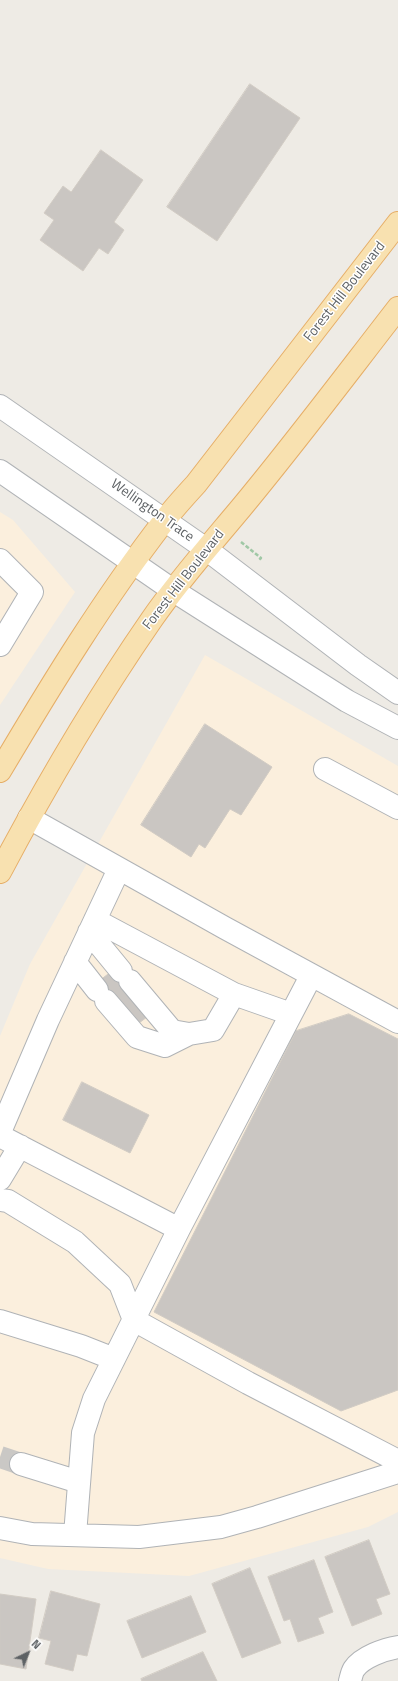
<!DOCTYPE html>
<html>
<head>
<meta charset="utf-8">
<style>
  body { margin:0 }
  #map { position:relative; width:398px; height:1681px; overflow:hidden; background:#eeebe5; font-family:"Titillium Web",sans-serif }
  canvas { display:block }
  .north { position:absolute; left:8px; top:1633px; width:40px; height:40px; -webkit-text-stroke:3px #fff; paint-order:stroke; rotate:43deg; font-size:11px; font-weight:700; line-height:16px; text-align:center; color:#5d6164 }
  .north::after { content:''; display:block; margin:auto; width:14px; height:18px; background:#5d6164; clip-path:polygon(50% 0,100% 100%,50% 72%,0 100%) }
</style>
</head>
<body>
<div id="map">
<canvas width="398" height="1681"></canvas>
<div class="north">N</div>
</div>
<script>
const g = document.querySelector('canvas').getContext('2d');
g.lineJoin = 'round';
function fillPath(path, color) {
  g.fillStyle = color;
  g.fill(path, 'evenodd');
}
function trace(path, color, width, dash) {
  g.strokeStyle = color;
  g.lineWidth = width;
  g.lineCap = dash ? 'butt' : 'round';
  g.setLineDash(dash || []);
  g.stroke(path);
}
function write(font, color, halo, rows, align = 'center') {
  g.font = font + ' "Titillium Web",sans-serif';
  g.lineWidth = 3;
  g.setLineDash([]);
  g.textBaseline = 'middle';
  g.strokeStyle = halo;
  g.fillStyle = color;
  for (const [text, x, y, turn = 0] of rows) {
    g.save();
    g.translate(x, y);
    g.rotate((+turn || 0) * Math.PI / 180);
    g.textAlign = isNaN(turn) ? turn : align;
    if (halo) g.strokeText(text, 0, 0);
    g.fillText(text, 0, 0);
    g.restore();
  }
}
fillPath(new Path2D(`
  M0,512L13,520L75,592L0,705Z
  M205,655L398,766V1512L368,1527L189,1576L48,1569L0,1558V1036L30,964Z`), '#fbefdd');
const building = new Path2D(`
  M250,84L300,118L217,241L167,207Z
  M101,150L143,180L114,222L124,230L108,254L99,248L83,271L40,240L54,220L44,213L63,186L71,192Z
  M205,724L272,767L241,815L230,809L205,848L199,844L191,857L141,825Z
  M129,965L137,976L147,1017L135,1026L99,981L112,971Z
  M349,1014L398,1039V1390L341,1411L154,1312L296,1031Z
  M82,1082L149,1115L130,1153L63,1120Z
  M369,1540L390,1594L376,1599L382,1614L352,1626L325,1557Z
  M314,1560L333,1612L318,1618L324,1633L298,1642L290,1619L284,1621L268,1577Z
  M250,1568L281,1643L242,1658L212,1584Z
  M51,1591L100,1604L87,1656L77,1654L73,1671L45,1664L51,1641L39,1638Z
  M0,1594L36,1599L26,1669L0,1664Z
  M191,1596L206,1632L142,1658L127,1621Z
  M203,1652L217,1681H142L141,1679Z`);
fillPath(building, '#cac6c2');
trace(building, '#d2ccc4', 1);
trace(new Path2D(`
  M0,1457L21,1464`), '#cac8c5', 22, [22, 11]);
const minor = new Path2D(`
  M0,406L206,549L358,665L398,693
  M0,471L174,591L347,701L398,728
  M0,560L32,592L0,645
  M325,769L398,808
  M29,818L225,928L398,1022
  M95,920L234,994L291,1014
  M89,932L121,971
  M75,962L97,990
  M130,981L172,1031L189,1034L213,1030L234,994
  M106,1001L137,1037L165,1046L189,1034
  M0,1132L48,1020L119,869
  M0,1136L179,1229
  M0,1179L20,1146
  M0,1200L8,1201L75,1242L120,1284L134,1320L248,1383L398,1461
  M0,1321L81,1346L114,1359
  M21,1464L79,1482
  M0,1528L32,1534L139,1537L221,1527L257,1517L398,1472
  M75,1535L83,1433L94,1399L179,1229L311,976
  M350,1681C351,1677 352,1672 354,1669C362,1657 385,1649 398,1647`);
const major = new Path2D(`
  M0,771C51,685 103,600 164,521C174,508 185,496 196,484L398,223
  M0,872C46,785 96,700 152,619C179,580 211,544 241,508C295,443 346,375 398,308`);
trace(minor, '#b0b3b6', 24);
trace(major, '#e6ae67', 24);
trace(new Path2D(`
  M241,542L261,558L259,560`), '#a0c8a6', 2.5, [4, 2]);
trace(minor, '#fff', 22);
trace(major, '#f8e1b0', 22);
write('14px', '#5d6164', '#fff', [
  ["Forest Hill Boulevard",345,292,-52],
  ["Wellington Trace",152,511,35],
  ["Forest Hill Boulevard",184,580,-52]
]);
</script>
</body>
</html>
